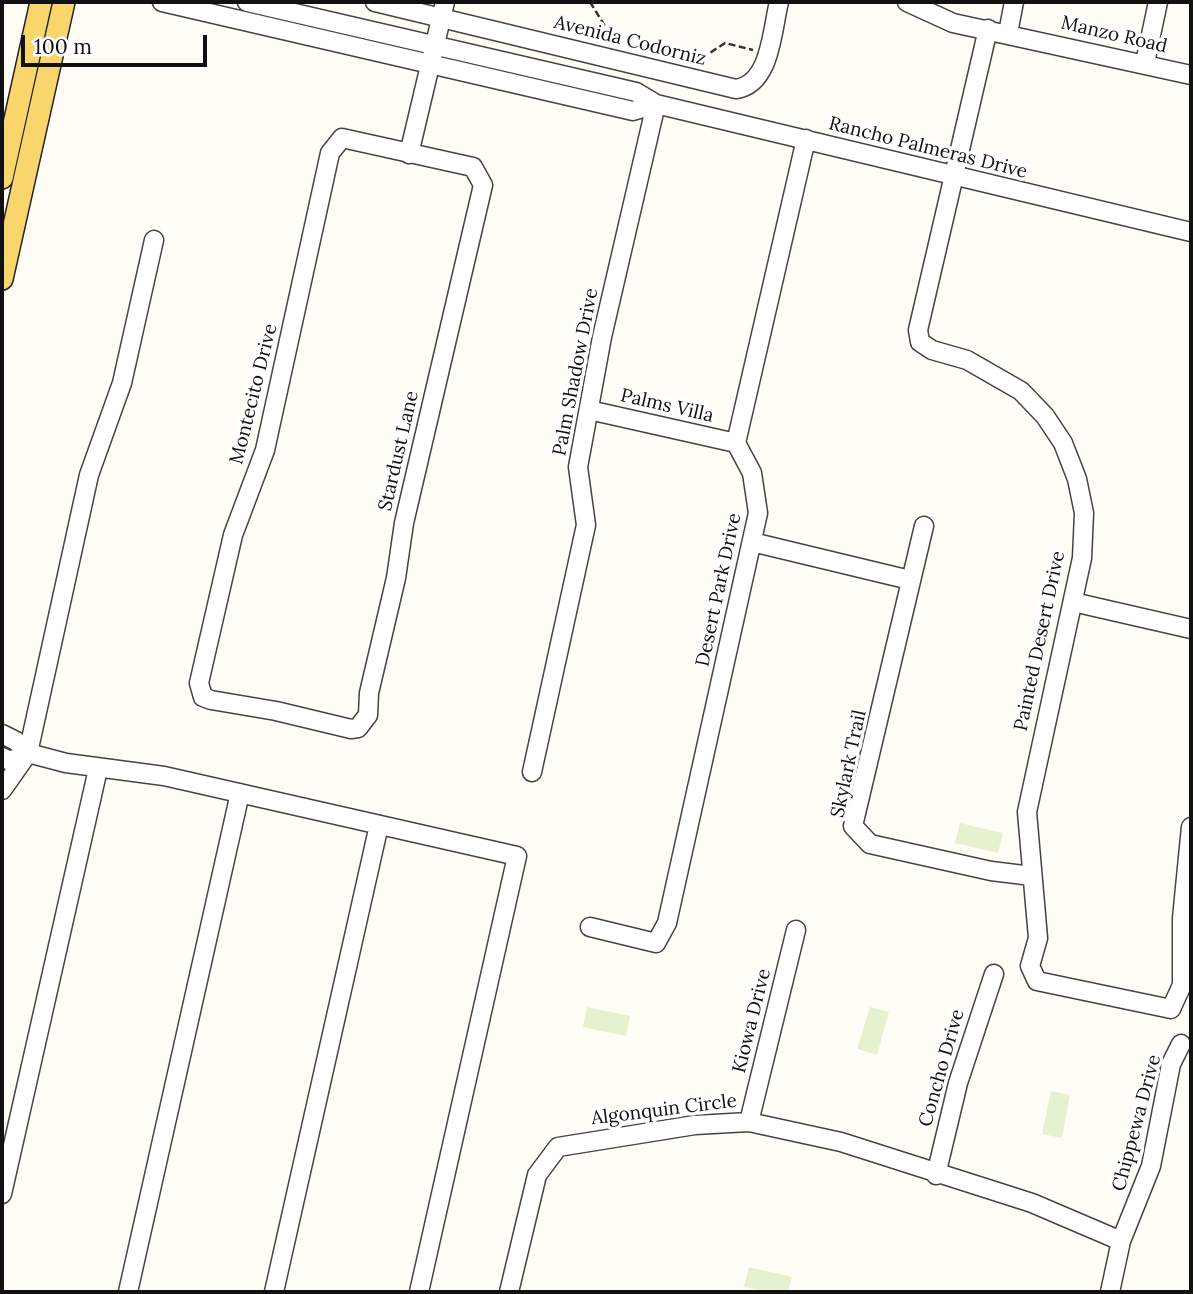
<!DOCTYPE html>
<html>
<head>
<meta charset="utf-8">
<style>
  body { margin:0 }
  #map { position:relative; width:1193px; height:1294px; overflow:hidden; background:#fffdf5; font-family:Lora,serif }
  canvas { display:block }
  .frame { position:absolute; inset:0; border:4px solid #111; pointer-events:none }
  .scale { position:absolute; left:21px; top:35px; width:186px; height:32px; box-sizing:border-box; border:4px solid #111; border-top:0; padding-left:9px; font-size:21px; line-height:24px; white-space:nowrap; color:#111; -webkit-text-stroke:5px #fff; paint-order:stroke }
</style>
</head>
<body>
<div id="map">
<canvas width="1193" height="1294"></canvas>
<div class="frame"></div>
<div class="scale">100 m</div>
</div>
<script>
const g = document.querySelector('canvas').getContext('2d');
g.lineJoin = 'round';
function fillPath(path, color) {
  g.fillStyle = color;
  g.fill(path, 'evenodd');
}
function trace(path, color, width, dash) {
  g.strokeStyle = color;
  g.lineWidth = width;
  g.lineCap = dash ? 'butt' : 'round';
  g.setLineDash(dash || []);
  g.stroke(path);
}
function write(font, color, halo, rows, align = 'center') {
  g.font = font + ' Lora,serif';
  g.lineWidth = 7;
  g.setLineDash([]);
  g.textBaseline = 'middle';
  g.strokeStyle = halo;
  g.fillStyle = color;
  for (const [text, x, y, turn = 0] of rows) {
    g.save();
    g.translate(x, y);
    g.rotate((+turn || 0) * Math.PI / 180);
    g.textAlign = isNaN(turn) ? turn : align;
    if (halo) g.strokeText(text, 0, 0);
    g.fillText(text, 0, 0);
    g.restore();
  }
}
fillPath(new Path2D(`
  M960,823L1003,833L998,853L955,843Z
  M587,1007L630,1016L626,1036L583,1027Z
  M870,1007L889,1012L877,1055L857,1049Z
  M1051,1091L1070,1095L1062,1138L1042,1134Z
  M749,1267L792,1277L788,1292H768L744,1287Z`), '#e6f2cf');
const minor = new Path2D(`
  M162,2L633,111L656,104
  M247,2L636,92L656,104L1191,232
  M375,2L736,89C771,84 772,29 779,2
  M907,2L953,23L1191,75
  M988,29L918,330L920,342L932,350L967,360L1021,391L1045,416L1063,443L1077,479L1084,513L1082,558L1027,812L1038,938L1030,966L1037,981L1171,1009L1182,985V918L1191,827
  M1008,33L1014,2
  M1145,63L1158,2
  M342,138L473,167L483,185L404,523L396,578L369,693L368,715L358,728L351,729L276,711L211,700L203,697L199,683L233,535L265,450L330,153Z
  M409,154L445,2
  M589,410L736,443
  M924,526L853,826L870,844L991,871L1032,876
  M752,542L910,580
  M1073,602L1191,629
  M2,734L16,741L28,753L66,763L164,776L517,856L419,1292
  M2,757L10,761L28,753
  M532,772L586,525L578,467L602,337L656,104
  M2,790L28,753L89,475L122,383L154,240
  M590,927L656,943L667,923L758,513L752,473L736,443L806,139
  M749,1122L796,930
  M936,1175L958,1083L994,974
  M2,1194L98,769
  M128,1292L240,793
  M274,1292L379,825
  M509,1292L537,1175L558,1147L695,1125L749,1122L841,1142L1032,1203L1121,1241
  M1110,1292L1121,1241L1151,1166L1171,1064L1181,1044`);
const major = new Path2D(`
  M2,178L41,2
  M2,279L64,2`);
trace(minor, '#444', 21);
trace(major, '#222', 24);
trace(new Path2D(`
  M590,2L611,36L609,42
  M693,64L725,43L753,50`), '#333', 2.5, [7, 3.5]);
trace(minor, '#fff', 18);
trace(major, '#f9d66b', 21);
write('19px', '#111', '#fff', [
  ["Manzo Road",1114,35,13],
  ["Avenida Codorniz",630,41,14],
  ["Rancho Palmeras Drive",928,148,14],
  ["Palm Shadow Drive",576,372,-79],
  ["Montecito Drive",254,394,-76],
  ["Palms Villa",667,406,13],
  ["Stardust Lane",399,451,-77],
  ["Desert Park Drive",719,590,-78],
  ["Painted Desert Drive",1040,641,-78],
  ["Skylark Trail",849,764,-78],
  ["Kiowa Drive",752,1021,-76],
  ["Concho Drive",942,1068,-74],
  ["Algonquin Circle",664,1110,-7],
  ["Chippewa Drive",1137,1123,-75]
]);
</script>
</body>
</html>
